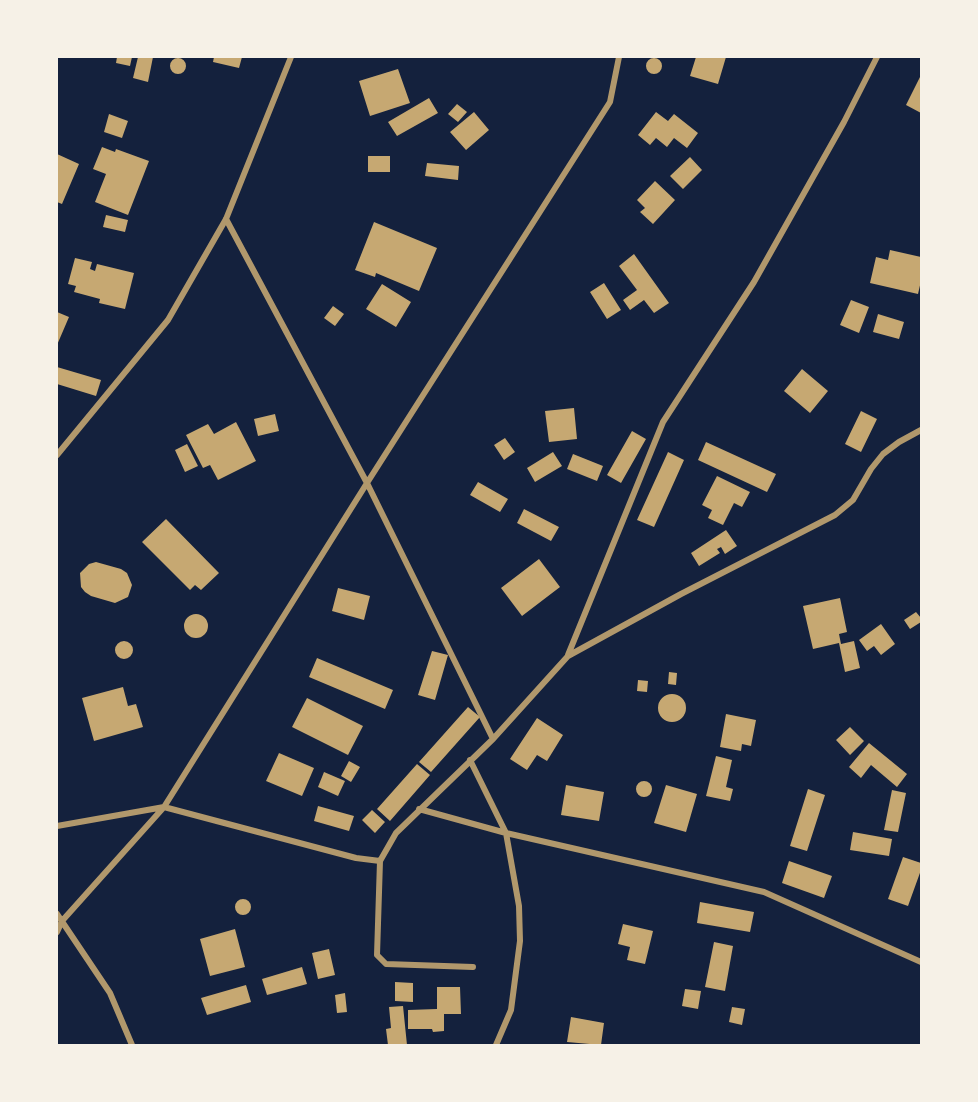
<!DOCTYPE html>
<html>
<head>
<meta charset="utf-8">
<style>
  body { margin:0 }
  #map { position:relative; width:978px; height:1102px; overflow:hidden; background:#14213d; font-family:"Fira Sans Condensed",sans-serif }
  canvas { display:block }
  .frame { position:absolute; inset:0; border:58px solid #f6f1e7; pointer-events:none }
</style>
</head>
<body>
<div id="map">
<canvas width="978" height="1102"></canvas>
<div class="frame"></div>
</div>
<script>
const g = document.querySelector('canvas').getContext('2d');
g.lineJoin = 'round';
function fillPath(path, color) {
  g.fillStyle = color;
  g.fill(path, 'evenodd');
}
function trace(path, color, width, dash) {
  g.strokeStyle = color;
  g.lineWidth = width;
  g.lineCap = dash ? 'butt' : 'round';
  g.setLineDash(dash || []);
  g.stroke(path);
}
fillPath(new Path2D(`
  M117,57H132L130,66L116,63Z
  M138,57H153L148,82L133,78Z
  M214,57H242L239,68L213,62Z
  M696,57H726L718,84L690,76Z
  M646 66a8 8 0 1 1 16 0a8 8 0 1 1-16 0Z
  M170 66a8 8 0 1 1 16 0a8 8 0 1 1-16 0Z
  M398,69L410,103L370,116L359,81Z
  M921,75V113L906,105Z
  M429,98L438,113L397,136L388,122Z
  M457,104L467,112L458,122L448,114Z
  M474,112L489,130L466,150L450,132Z
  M656,112L668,121L674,114L698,133L687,148L674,138L667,147L656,138L650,145L638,135Z
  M109,114L128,121L122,138L104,132Z
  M102,147L115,152L116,149L149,161L128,215L95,202L106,174L93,169Z
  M57,154L79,164L62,204L57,202Z
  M368,156H390V172H368Z
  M690,157L702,170L683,189L670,176Z
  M427,163L459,166L458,180L425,176Z
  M655,181L675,200L653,224L640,212L645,208L637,200Z
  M106,215L128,220L125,232L103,227Z
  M374,222L437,248L419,291L376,273L375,277L355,270Z
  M890,250L921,257V281L918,294L870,283L876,257L888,260Z
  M634,254L669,303L654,313L644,300L630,310L623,300L637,290L619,266Z
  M75,258L92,262L90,269L95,271L97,264L134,273L125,309L99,303L100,299L74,292L76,286L68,284Z
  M604,283L621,310L607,319L590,292Z
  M382,284L411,302L396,327L366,309Z
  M851,300L869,307L859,333L840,325Z
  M333,306L344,314L335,326L324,318Z
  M57,312L69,317L57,345Z
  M878,314L904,322L899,339L873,332Z
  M57,367L101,380L96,396L57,384Z
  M802,369L828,391L810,413L784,391Z
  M574,408L577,439L549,442L545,411Z
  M861,411L877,419L861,452L845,444Z
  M275,414L279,431L258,436L254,419Z
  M236,422L256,461L218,480L210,465L203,468L186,435L208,424L214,434Z
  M632,431L646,439L621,483L607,475Z
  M505,438L515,452L504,460L494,445Z
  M706,442L776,474L767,492L698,460Z
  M187,444L198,466L185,472L175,450Z
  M553,452L562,466L535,482L527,468Z
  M668,452L684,460L654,527L637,520Z
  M573,454L603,466L597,481L567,469Z
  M717,476L750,492L742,507L734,503L723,525L708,518L712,510L702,505Z
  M478,482L508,499L500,512L470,495Z
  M524,509L559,527L551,541L517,523Z
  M166,519L219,573L201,590L195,585L190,590L142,542Z
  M726,530L737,546L725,554L721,547L717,549L720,553L699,566L691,553Z
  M539,559L560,587L522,616L501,588Z
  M96,562L121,569L127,573L132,585L128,597L115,603L91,596L85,592L81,587L80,573L89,564Z
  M338,588L370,596L364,620L332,611Z
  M840,598L847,632L839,634L841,644L854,641L860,668L845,672L839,643L813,649L803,606Z
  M916,612L921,618V622L910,629L904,620Z
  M184 626a12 12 0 1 1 24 0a12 12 0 1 1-24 0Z
  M881,624L895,644L881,655L874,646L867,651L859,640Z
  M115 650a9 9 0 1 1 18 0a9 9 0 1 1-18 0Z
  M432,651L448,655L435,700L418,695Z
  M317,658L393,690L385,709L309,677Z
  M669,672L677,673L676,685L668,684Z
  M638,680L648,681L647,692L637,691Z
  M123,687L128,706L136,704L143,727L94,741L82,698Z
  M658 708a14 14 0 1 1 28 0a14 14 0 1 1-28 0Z
  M307,698L363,726L348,755L292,727Z
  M468,707L480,717L431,772L419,762Z
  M726,714L756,720L751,746L742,744L741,751L720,747Z
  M537,718L563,735L547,761L537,755L527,770L510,759Z
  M850,727L864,741L850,755L836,740Z
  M869,743L907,774L897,787L871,765L861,778L849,767Z
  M279,753L314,768L302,796L266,781Z
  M716,756L732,760L726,787L733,789L730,801L706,796Z
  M349,761L360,767L351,782L341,776Z
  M417,764L430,775L390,821L377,809Z
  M324,772L345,781L338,796L318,787Z
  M636 789a8 8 0 1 1 16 0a8 8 0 1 1-16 0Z
  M566,785L604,792L599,821L561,815Z
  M666,785L697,794L686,832L654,823Z
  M808,789L825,795L807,851L790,846Z
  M892,790L906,793L898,832L884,830Z
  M318,806L354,816L349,831L314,821Z
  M372,810L385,822L375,833L362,820Z
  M853,832L892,839L889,856L850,850Z
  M903,857L921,863V870L908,906L888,899Z
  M789,861L832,876L824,898L782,883Z
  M235 907a8 8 0 1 1 16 0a8 8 0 1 1-16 0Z
  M700,902L754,912L750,932L697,923Z
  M623,924L653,931L645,964L627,960L630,947L618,944Z
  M235,929L245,967L210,976L200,939Z
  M714,942L733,946L725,991L705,987Z
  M329,949L335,975L318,979L312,953Z
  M302,967L307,984L267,995L262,979Z
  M395,982L413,983V1002L395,1001Z
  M246,985L251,1002L207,1015L201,998Z
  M437,987H460L461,1014H444V1031L433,1032L432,1029H408V1010L437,1009Z
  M685,989L701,991L698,1009L682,1006Z
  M345,993L347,1012L337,1013L335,995Z
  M403,1006L407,1045H388L386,1029L391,1028L389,1007Z
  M732,1007L745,1009L742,1025L729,1022Z
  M571,1017L604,1023L601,1045L567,1042Z`), '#c6a872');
trace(new Path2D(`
  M226,219L367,483L493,739
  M57,455L168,320L226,219L291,57
  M568,655L663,422L754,282L844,122L877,57
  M470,760L506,833L519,906L520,941L511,1010L496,1045
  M419,809L506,833L764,892L921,962
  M57,826L164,807L356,858L380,861L396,833L493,739L568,656L681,594L835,515L853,500L871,469L883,454L899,442L921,430
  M380,861L377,955L386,964L473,967
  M57,914L110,993L132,1045
  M57,932L62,921L164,807L367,483L610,102L619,57`), '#b1986c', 6);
</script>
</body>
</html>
